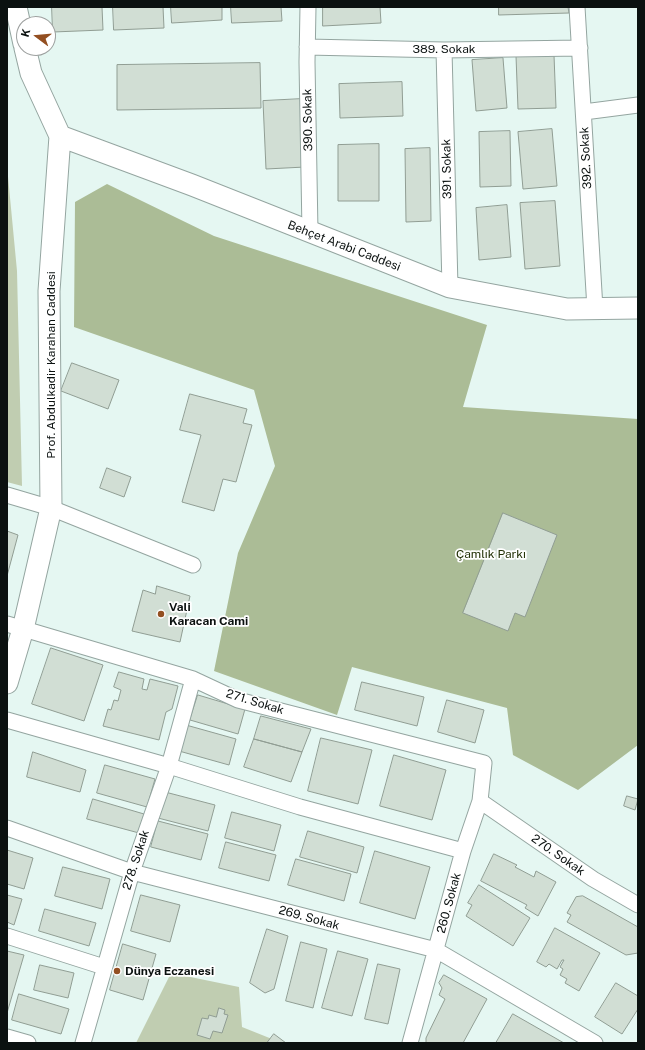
<!DOCTYPE html>
<html>
<head>
<meta charset="utf-8">
<style>
  body { margin:0 }
  #map { position:relative; width:645px; height:1050px; overflow:hidden; background:#e5f7f2; font-family:"Public Sans",sans-serif }
  canvas { display:block }
  .frame { position:absolute; inset:0; border:8px solid #0b1110; pointer-events:none }
  .north { position:absolute; left:16px; top:16px; width:40px; height:40px; box-sizing:border-box; background:#fff; border:1px solid #9da09f; border-radius:50%; rotate:286deg; font-size:11px; font-weight:700; line-height:16px; text-align:center; color:#0b1110 }
  .north::after { content:''; display:block; margin:auto; width:14px; height:18px; background:#934f21; clip-path:polygon(50% 0,100% 100%,50% 72%,0 100%) }
</style>
</head>
<body>
<div id="map">
<canvas width="645" height="1050"></canvas>
<div class="frame"></div>
<div class="north">K</div>
</div>
<script>
const g = document.querySelector('canvas').getContext('2d');
g.lineJoin = 'round';
function fillPath(path, color) {
  g.fillStyle = color;
  g.fill(path, 'evenodd');
}
function trace(path, color, width, dash) {
  g.strokeStyle = color;
  g.lineWidth = width;
  g.lineCap = dash ? 'butt' : 'round';
  g.setLineDash(dash || []);
  g.stroke(path);
}
function write(font, color, halo, rows, align = 'center') {
  g.font = font + ' "Public Sans",sans-serif';
  g.lineWidth = 3.5;
  g.setLineDash([]);
  g.textBaseline = 'middle';
  g.strokeStyle = halo;
  g.fillStyle = color;
  for (const [text, x, y, turn = 0] of rows) {
    g.save();
    g.translate(x, y);
    g.rotate((+turn || 0) * Math.PI / 180);
    g.textAlign = isNaN(turn) ? turn : align;
    if (halo) g.strokeText(text, 0, 0);
    g.fillText(text, 0, 0);
    g.restore();
  }
}
fillPath(new Path2D(`
  M7,166L17,271L22,486L7,482Z
  M171,973L239,987L242,1027L282,1043H136Z`), '#c0cdb1');
fillPath(new Path2D(`
  M107,184L214,236L487,325L463,407L638,419V745L578,790L513,755L507,708L352,667L337,715L214,671L238,553L275,466L254,390L74,327L75,202Z`), '#abbc96');
const building = new Path2D(`
  M52,7H102L103,30L53,32Z
  M113,7H163L164,28L114,30Z
  M171,7H222V20L172,23Z
  M231,7H281L282,21L232,23Z
  M323,7H380L381,23L323,26Z
  M499,7H568L569,13L499,15Z
  M554,55L556,108L518,109L516,56Z
  M503,58L507,108L476,111L472,60Z
  M260,63L261,108L117,110V65Z
  M402,82L403,116L340,118L339,84Z
  M302,99L305,167L266,169L263,101Z
  M552,129L557,186L523,189L518,132Z
  M510,131L511,186L480,187L479,132Z
  M379,144V201H338V145Z
  M430,148L431,221L406,222L405,149Z
  M555,201L560,266L525,269L520,203Z
  M507,205L511,257L479,260L476,208Z
  M72,363L119,380L108,409L61,391Z
  M190,394L247,409L243,423L252,425L236,482L223,479L214,511L182,502L201,435L180,430Z
  M107,468L131,477L124,497L100,488Z
  M503,513L557,535L525,617L515,613L508,631L463,613Z
  M7,531L18,535L7,576Z
  M157,586L190,596L180,642L132,631L143,590L155,594Z
  M51,648L103,665L84,721L32,704Z
  M119,672L144,679L142,689L147,690L150,679L178,686L172,709L166,712L159,740L103,726L108,709L111,710L114,700L118,701L121,690L114,687Z
  M362,682L424,697L417,726L355,710Z
  M198,695L245,709L238,734L190,720Z
  M447,700L484,710L475,743L438,732Z
  M261,716L311,729L302,752L254,739Z
  M186,725L236,739L229,765L179,751Z
  M321,738L372,750L358,804L308,791Z
  M254,739L302,752L291,782L244,767Z
  M33,752L86,770L80,792L27,777Z
  M394,755L446,770L432,820L380,806Z
  M105,765L155,779L147,807L97,793Z
  M165,792L215,805L208,831L158,818Z
  M627,796L638,799L635,810L624,806Z
  M93,799L144,814L139,833L87,819Z
  M232,812L281,825L274,851L225,838Z
  M158,821L208,834L201,860L151,847Z
  M308,831L364,847L357,873L300,857Z
  M226,842L276,855L269,881L219,868Z
  M7,850L33,858L24,889L7,884Z
  M375,851L430,867L415,919L360,903Z
  M494,854L517,865L515,867L534,877L536,871L556,882L538,916L525,908L527,905L481,881Z
  M296,859L351,874L344,901L288,885Z
  M63,867L110,879L102,909L55,896Z
  M479,885L530,918L513,946L466,916L472,905L468,903Z
  M7,895L22,899L14,925L7,922Z
  M141,895L180,905L170,942L131,931Z
  M583,896L638,927V953L626,955L567,922L571,915L567,913L576,897Z
  M45,909L96,923L89,946L39,931Z
  M555,928L600,953L579,991L565,983L567,979L560,975L563,969L560,967L564,960H562L557,969L549,964L546,967L537,962Z
  M267,929L288,936L274,989L265,993L250,983Z
  M301,942L327,949L313,1008L286,1001Z
  M123,944L156,954L143,1000L110,990Z
  M7,951L24,955L7,1013Z
  M338,951L368,959L352,1016L322,1008Z
  M378,964L400,969L388,1024L365,1019Z
  M40,965L74,973L68,998L34,990Z
  M444,975L487,999L463,1043H426V1038L445,999L439,995L442,988L439,983Z
  M616,983L638,996V1009L622,1034L595,1017Z
  M19,994L69,1009L61,1034L12,1020Z
  M219,1008L225,1010L224,1014L228,1015L222,1033L213,1031L210,1039L197,1035L202,1018L208,1019L209,1015L216,1017Z
  M513,1014L564,1043H496Z
  M274,1034L286,1043H267Z`);
fillPath(building, '#d1ded4');
trace(building, '#909d93', 1);
const street = new Path2D(`
  M308,7L307,62L310,232
  M577,7L595,309
  M307,47L444,50L580,48
  M444,50L450,287
  M584,112L638,105
  M7,495L51,508L193,565
  M7,624L193,679L238,700L484,763L480,801L463,851L410,1043
  M7,720L169,766L300,807L463,851
  M480,801L593,879L638,905
  M7,828L132,872L436,950L595,1043
  M7,936L104,967
  M7,1037L28,1043
  M83,1043L132,872L169,766L193,679`);
const secondary = new Path2D(`
  M16,7L24,44
  M60,136L192,185L450,287L567,309L638,308
  M7,683L23,629L51,508L49,291L60,136L31,73L25,48`);
trace(street, '#94a5a0', 17);
trace(secondary, '#94a5a0', 23);
trace(street, '#fff', 15);
trace(secondary, '#fff', 21);
for (const [x, y, r, color] of [
  [161,614,4,"#934f21"],
  [117,971,4,"#934f21"]
]) {
  const dot = new Path2D();
  dot.arc(x, y, r, 0, 2 * Math.PI);
  g.fillStyle = color;
  g.fill(dot);
  trace(dot, '#fff', 1.5);
}
write('12px', '#0b1110', '#fff', [
  ["389. Sokak",444,49],
  ["390. Sokak",308,120,-91],
  ["392. Sokak",586,158,-93],
  ["391. Sokak",447,169,-91],
  ["Behçet Arabi Caddesi",344,246,21],
  ["Prof. Abdulkadir Karahan Caddesi",51,365,-90],
  ["271. Sokak",255,702,17],
  ["270. Sokak",558,855,35],
  ["278. Sokak",136,860,-72],
  ["260. Sokak",449,903,-75],
  ["269. Sokak",309,918,15]
]);
write('12px', '#223106', '#fff', [
  ["Çamlık Parkı",491,554]
]);
write('bold 12px', '#0b1110', '#fff', [
  ["Vali",169,607],
  ["Karacan Cami",169,621],
  ["Dünya Eczanesi",125,971]
], 'left');
</script>
</body>
</html>
